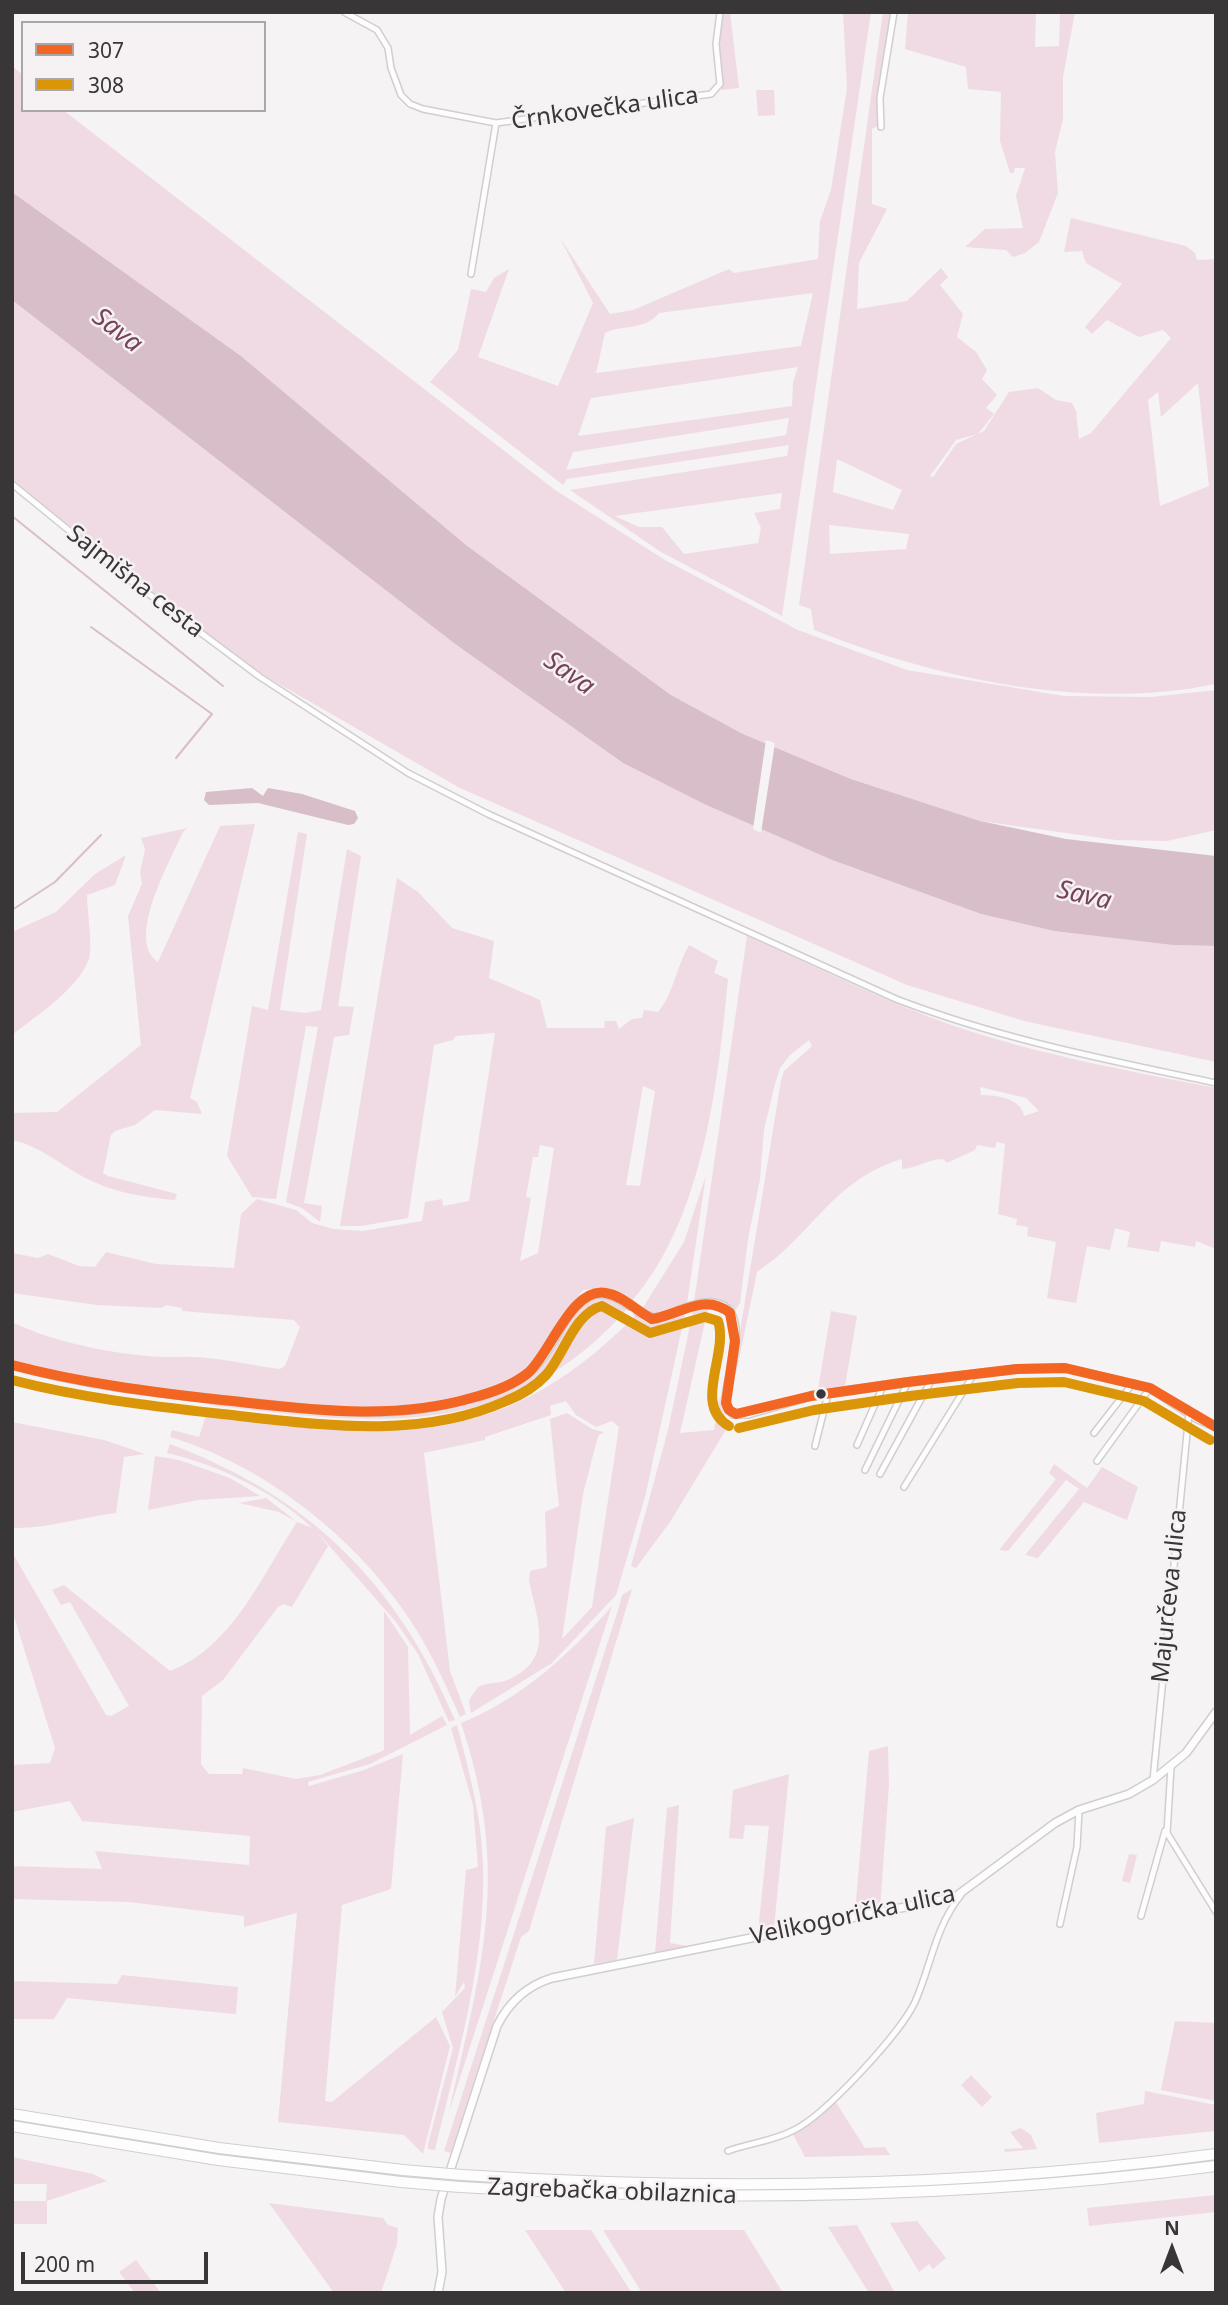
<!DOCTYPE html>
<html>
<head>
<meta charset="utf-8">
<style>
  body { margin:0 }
  #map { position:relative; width:1228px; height:2305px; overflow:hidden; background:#f5f3f4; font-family:"Noto Sans",sans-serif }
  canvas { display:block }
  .frame { position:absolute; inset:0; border:14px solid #383637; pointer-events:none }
  .legend { position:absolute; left:21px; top:21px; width:245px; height:91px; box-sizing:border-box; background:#f6f2f4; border:2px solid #aaa7a8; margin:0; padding:9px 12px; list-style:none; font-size:21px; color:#383637 }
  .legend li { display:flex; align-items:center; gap:14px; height:35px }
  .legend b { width:35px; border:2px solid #aaa7a8 }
  .north { position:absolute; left:1137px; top:2214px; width:70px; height:70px; -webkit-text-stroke:5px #f6f2f4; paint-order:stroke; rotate:0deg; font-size:19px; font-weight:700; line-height:28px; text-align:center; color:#383637 }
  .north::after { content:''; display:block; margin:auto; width:24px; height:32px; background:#383637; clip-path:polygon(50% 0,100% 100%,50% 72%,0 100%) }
  .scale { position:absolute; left:21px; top:2252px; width:187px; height:32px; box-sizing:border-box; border:4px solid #383637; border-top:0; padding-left:9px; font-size:21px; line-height:24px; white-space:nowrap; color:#383637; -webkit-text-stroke:5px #f6f2f4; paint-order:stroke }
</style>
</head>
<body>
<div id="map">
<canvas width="1228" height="2305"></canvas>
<div class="frame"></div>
<ul class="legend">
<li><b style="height:9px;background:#f26522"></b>307</li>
<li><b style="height:9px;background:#da9508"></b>308</li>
</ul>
<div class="north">N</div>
<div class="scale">200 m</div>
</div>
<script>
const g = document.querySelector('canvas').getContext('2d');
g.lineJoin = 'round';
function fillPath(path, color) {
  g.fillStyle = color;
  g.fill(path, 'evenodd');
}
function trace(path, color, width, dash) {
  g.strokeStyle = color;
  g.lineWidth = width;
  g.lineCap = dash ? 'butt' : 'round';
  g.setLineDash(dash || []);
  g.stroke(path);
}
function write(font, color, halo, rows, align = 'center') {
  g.font = font + ' "Noto Sans",sans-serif';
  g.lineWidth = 5;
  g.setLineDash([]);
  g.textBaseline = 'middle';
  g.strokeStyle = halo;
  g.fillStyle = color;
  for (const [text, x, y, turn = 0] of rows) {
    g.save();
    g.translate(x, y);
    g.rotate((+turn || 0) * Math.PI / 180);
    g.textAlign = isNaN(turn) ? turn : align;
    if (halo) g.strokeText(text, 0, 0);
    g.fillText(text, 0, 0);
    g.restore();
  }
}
fillPath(new Path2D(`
  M724,12H730L739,88L722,90L718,33Z
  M843,12H871L782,616L661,552L570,490L787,456L789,445L567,479L563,485L430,382L458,350L471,289L486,292L494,278L509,269L478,357L558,386L593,303L560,238L610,314L633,310L729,269L734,273L818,259L820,221L831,190L847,88ZM813,293L801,346L596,373L605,333C624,324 644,331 659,313ZM798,367L793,382L792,406L578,436L591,398ZM789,418L786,435L566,470L573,452ZM782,493L780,509L754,513L761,528L758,543L684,554L662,527H639L615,516Z
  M883,12H892L878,126L872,129V204L887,209L859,263L857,309L907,301L941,268L948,277L940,285L963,314L957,337L976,352L987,370L982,379L997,395L986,408L994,414L978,434L956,440L930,476L933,477L956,444L984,431L1009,392L1038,388L1056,400L1072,403L1076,411L1079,439L1091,433L1171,338L1163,330L1139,337L1107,320L1092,334L1085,327L1122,284L1086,263L1082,251L1064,252L1071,218L1186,246L1195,253L1197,260L1216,259V684C1083,711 938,679 814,630L811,609L799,605ZM1198,383L1209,486L1160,506L1148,400L1158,392L1161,417ZM837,459L902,490L893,510L833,492ZM829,525L909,534L906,549L830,554Z
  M908,12H1036L1035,47L1059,46L1060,12H1075L1063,77V119L1055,152L1058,193L1039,242L1025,253L1013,257L1006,250L965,247L985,229L1023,228L1016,196L1025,168H1015L1014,173H1010L1000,141L1001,92L968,89L966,67L905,49Z
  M12,66L23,75V110H63L555,490L665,560L798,630L907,670L1064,696L1151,697L1216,690V830L1167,841L1116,840L980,821L851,779L743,734L671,695L466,545L241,356L12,192Z
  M756,90H774L775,115L758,116Z
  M12,300L455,644L623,763L704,804L832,860L981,914L1054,931L1172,945L1216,946V1062L1024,1021L907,985L460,788L267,677L129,576L12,479Z
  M255,824L190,1098L197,1102L202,1114L155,1110L135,1125L115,1131L111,1135L103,1173L108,1176L177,1194L175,1200C141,1197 110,1192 80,1175C57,1162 39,1146 12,1140V1113L57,1112L141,1045L128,916L142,884L140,872L145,849L141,838L188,828L183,832C170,861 125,940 158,962L220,826Z
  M298,832L307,834L280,1010L305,1013L321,1010L347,849L361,856L338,1006L354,1007L349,1035L334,1037L304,1203L322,1206L320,1222L302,1208L286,1202L318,1027L306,1026L276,1199L252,1197L227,1156L252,1006L268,1010Z
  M126,855L115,885L87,895C87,910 93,947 89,959C79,988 35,1017 12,1035V932L56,912L95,874Z
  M397,878L418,892L452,928L494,941L489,978L540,1000L547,1028H604L605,1021H616L619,1029L632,1019L642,1018L644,1010L658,1012C674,993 676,967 689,945L718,961L714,973L728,979C718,1084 703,1220 631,1302L610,1288L583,1290C559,1318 548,1357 515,1377C425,1430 309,1404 212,1393C144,1386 78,1380 12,1360V1322C56,1344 130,1358 179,1357C211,1355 247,1365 280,1369L285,1366L300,1327L294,1320L182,1311V1308L166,1305L162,1308L97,1305L12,1293V1253L38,1258L48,1254L79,1266L95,1267L106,1252L156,1264L234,1268L241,1214L257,1199L296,1210L312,1223L333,1229L363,1231L422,1221L425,1202L442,1199L443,1206L469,1201L495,1033L456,1036L453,1040L434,1045L408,1218L361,1226H340ZM643,1086L655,1091L640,1186L626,1185ZM540,1145L554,1148L538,1253L520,1261L531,1198L526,1197L533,1157H538Z
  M747,936C817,967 885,1002 957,1027C1041,1055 1129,1071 1216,1088V1249L1196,1241L1195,1247L1161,1241L1159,1252L1127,1247L1130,1232L1115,1228L1110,1250L1087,1246L1076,1303L1047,1298L1056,1242L1027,1236L1028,1227L1016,1225L1017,1219L998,1214L1005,1144L997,1142L995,1148L977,1145L975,1150L947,1163L943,1159C927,1159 918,1168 902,1169V1159C832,1180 813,1235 757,1272L736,1374H733L781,1081L784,1071L812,1046L809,1040L790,1055L780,1068L775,1084L764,1130L760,1179L748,1239L740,1303L735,1311L720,1301L694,1302ZM980,1087L1026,1098L1039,1111L1024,1116C1021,1098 997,1095 981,1095Z
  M706,1175L687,1303C674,1310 655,1319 642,1309L684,1242Z
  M605,1296L628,1308C507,1445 372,1424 209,1405L210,1400C318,1409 433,1434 532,1374C565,1354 562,1302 605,1296Z
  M708,1308L680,1433L714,1430L720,1396L727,1428L670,1522L636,1568L631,1566L668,1430L693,1311Z
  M831,1311L857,1316L845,1386L818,1389Z
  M685,1314L645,1497L616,1595L552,1663L471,1713L469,1700L478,1687C488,1682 500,1684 510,1679C555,1658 537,1620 529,1580L530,1571L547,1567L545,1512L559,1506L550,1419L567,1413L592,1429L604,1432L598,1436L583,1494L562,1639L592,1607L619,1427L612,1421L596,1427L576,1415L566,1401L550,1406L551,1415L485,1437V1440L424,1453L450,1671L466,1714L460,1717C442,1676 423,1635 396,1600C342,1527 257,1463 170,1437L172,1430L199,1437L206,1415C387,1436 496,1457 636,1315C652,1331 667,1321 685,1314Z
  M12,1422L104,1440L145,1454L124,1457L116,1513C81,1517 48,1529 12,1528Z
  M170,1444C310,1497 396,1582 455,1720L449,1722L418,1654L396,1622L317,1532L328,1546L292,1607L284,1604L278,1607L223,1680L202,1696L201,1764L209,1774H242L243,1768L296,1779L320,1775L380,1752L384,1750V1611L408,1647L410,1735L442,1716L447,1725L370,1764L308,1782L309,1786L364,1770L403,1754L391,1889L342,1905L325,2101L332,2102L436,2017L450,2046L423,2154L404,2135L278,2122L297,1913L244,1927V1916L129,1902L12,1899V1866L102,1869L95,1851L249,1865L250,1836L82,1821L70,1801L12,1812V1765L50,1763L55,1748L12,1610V1552L106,1715L111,1716L129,1706L70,1602L61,1605L52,1590L64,1585L170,1671C233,1647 262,1575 297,1522L279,1512L239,1503L266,1498L297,1522L312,1528C275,1492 216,1464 167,1453Z
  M155,1456L179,1460L230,1478L260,1496L198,1500L148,1510Z
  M1054,1464L1087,1488L1102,1467L1138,1487L1127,1520L1084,1502L1038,1558L1025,1555L1079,1489L1066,1480L1008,1551L999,1550L1056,1479L1049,1473Z
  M632,1589L529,1931L521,1937L451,2153L444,2151L619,1607L622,1595Z
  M612,1606L449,2112C482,1965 511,1873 461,1723C521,1699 570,1654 612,1606Z
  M457,1725C469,1771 482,1818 483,1866C486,1961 457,2058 435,2150L428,2149V2144L453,2048L442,2012L465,1988L464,1982L455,1997L466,1870L478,1867L473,1805L451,1728Z
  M888,1746L889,1784L880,1908L855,1912L869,1751Z
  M789,1774L774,1928L758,1931L769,1826L745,1825L743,1839L729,1838L733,1790Z
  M679,1805L670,1943L688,1946L655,1953L667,1808Z
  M634,1818L617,1960L594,1964L606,1827Z
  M1129,1854L1137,1855L1130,1883L1122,1881Z
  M122,1975L238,1987L236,2014L67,1998L54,2019H12V1981L117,1984Z
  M1175,2021L1216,2023V2101L1161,2090Z
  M971,2075L992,2097L982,2107L961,2085Z
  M1145,2091L1216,2105V2131L1099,2143L1096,2113L1144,2104Z
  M835,2101L865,2148L885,2147L890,2155L805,2157L793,2134Z
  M1021,2128L1031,2135L1037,2149L1005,2152L1004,2149L1023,2148L1010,2132Z
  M12,2157L93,2174L107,2181L47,2201V2224H12V2201H46L47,2184H12Z
  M1216,2195V2212L1089,2226L1087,2208Z
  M269,2203L383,2218L388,2225L398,2228L397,2244L381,2293H334Z
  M917,2221L946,2258L933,2269L929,2264L919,2272L890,2223Z
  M857,2225L895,2293H869L828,2227Z
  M525,2230H591L632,2293H566Z
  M603,2230H744L783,2293H642Z
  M136,2260L161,2293H135L119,2272Z`), '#f0dbe4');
fillPath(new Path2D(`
  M12,192L241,356L466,545L671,695L743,734L851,779L980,821L1066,839L1216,856V946L1172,945L1054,931L981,914L832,860L704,804L623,763L455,644L12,300Z
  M252,788L263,796L268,788L302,794L355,811L358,818L354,824L348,825L258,803L209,805L204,800L206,792Z`), '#d8bec9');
fillPath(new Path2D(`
  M766,740L775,743L761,833L753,829Z`), '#f5f3f4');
trace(new Path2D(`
  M12,516L223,686
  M91,627L212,714L176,758
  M12,910L55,882L101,835`), '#d8bec9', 2);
const street = new Path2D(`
  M344,12L377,30L388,48L391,68L401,95L410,104L423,109L496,123L711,94L720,84L716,44L720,12
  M881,127L880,98L894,12
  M471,274L496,123
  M12,484L126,577L260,677L408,773L488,814L896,999C1000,1039 1107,1060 1216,1083
  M1094,1433L1133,1383
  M857,1445L883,1386
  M815,1446L828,1394
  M1097,1461L1150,1388
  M865,1470L908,1382
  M880,1474L932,1379
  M904,1487L974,1374
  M1171,1767L1167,1833L1216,1912
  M1153,1780L1189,1413
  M1141,1916L1165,1831
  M1060,1924L1077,1847L1079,1810
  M728,2151C750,2143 774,2141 794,2130C825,2115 900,2034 915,2002C931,1966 935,1927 961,1895`);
const secondary = new Path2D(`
  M638,1312L656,1319C672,1315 687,1305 704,1303C756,1298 728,1371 726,1398L727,1407L733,1414H748L811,1396L908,1382L1017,1369L1065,1368L1150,1388L1198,1419L1216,1427
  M12,1365C86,1386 160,1393 236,1401C310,1409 385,1421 457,1402C484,1395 514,1387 534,1368C566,1337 572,1265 630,1306
  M438,2293L442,2272L438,2217L441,2199L497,2026C509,2002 526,1986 552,1978L955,1897L1055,1823L1079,1810L1129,1794L1153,1780L1186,1753L1216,1712`);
const highway = new Path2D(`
  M12,2114L219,2148L403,2170
  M12,2126L218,2160L401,2182
  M462,2175C713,2191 966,2188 1216,2154
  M460,2187C712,2202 965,2199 1216,2166`);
trace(street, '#d0cecf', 8);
trace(secondary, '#d0cecf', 10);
trace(highway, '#d0cecf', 12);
trace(street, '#fefdfd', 5);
trace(secondary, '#fefdfd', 7);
trace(highway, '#fefdfd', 10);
const highwayBridge = new Path2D(`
  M403,2170L462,2175
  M401,2182L460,2187`);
trace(highwayBridge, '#d0cecf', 12, []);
trace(highwayBridge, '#fefdfd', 10);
trace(new Path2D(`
  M12,1365C81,1383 151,1392 222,1400C307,1409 391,1422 475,1397C494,1392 513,1385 528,1373C550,1354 572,1286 606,1293C623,1296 637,1311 652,1319C680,1315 704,1292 730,1313L735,1341L726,1403L729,1410L736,1414
  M736,1414L811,1396L908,1382L1017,1369L1065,1368L1150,1388L1216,1427`), '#f26522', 10);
trace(new Path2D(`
  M12,1380C81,1398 152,1406 222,1414C316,1424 417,1441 506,1401C521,1395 535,1387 546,1375C564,1355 574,1313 602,1306L650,1333L705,1317L718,1321C729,1354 692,1405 729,1426
  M739,1428L814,1410L910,1396L1018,1383L1064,1382L1144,1401L1210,1440`), '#da9508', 10);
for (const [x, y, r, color] of [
  [821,1394,6,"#383637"]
]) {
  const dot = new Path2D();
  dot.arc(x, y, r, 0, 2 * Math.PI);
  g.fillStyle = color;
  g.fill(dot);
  trace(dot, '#f6f2f4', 2.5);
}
write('24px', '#383637', '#f6f2f4', [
  ["Črnkovečka ulica",605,109,-8],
  ["Sajmišna cesta",135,582,38],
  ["Majurčeva ulica",1170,1596,-84],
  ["Velikogorička ulica",853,1916,-12],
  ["Zagrebačka obilaznica",612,2192,2]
]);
write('italic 26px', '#76425c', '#f6f2f4', [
  ["Sava",117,331,38],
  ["Sava",569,674,35],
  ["Sava",1084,896,13]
]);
</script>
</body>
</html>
